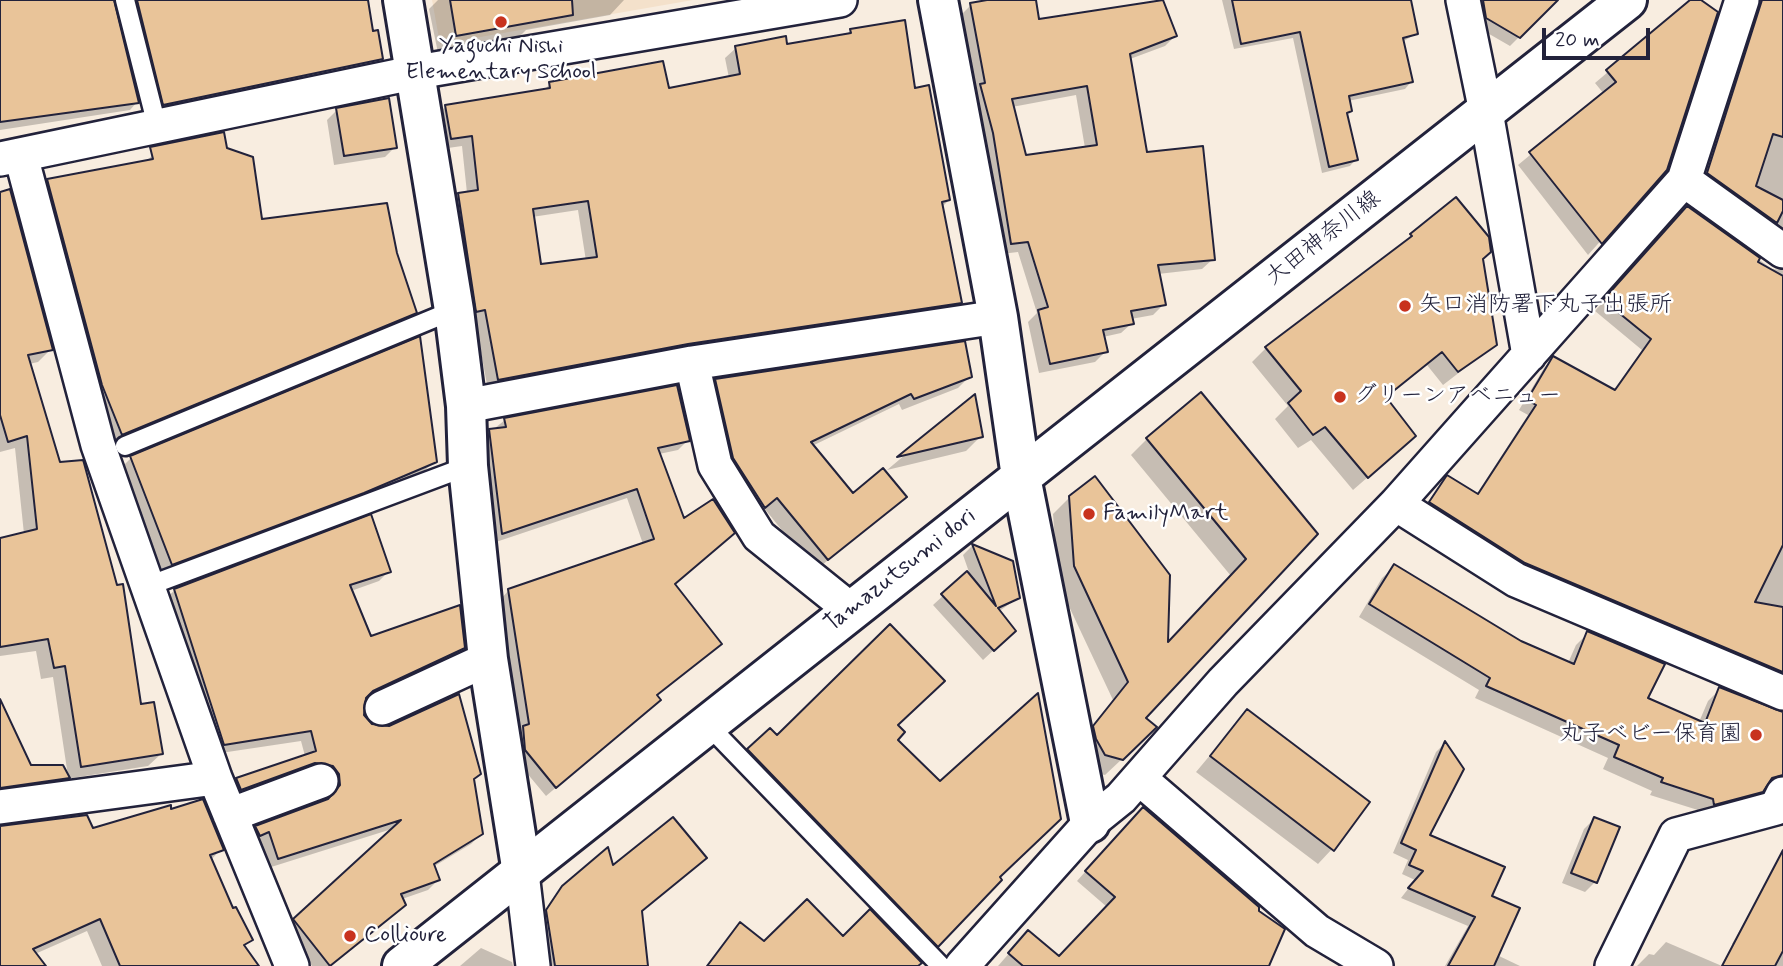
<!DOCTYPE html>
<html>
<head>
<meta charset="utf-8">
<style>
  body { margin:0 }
  #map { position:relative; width:1783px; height:966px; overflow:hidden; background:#f8ede0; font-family:Mynerve,sans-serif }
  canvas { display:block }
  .scale { position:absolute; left:1542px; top:28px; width:108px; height:32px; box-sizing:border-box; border:4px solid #22223b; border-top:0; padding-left:9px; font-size:21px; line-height:24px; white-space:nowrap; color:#22223b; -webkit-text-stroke:5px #fff; paint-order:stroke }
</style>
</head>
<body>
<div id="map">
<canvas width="1783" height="966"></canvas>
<div class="scale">20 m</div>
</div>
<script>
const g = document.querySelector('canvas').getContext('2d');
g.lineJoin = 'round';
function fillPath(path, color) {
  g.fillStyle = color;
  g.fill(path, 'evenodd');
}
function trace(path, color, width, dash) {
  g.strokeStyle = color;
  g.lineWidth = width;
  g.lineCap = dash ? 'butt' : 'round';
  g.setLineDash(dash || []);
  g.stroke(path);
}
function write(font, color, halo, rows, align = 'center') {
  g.font = font + ' Mynerve,"Klee One",sans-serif';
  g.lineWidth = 5;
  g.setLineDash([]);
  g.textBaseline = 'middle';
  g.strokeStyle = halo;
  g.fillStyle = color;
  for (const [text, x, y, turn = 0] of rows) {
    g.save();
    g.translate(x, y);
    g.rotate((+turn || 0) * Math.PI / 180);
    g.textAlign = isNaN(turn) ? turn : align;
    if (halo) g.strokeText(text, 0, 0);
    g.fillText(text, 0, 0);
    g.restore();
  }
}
fillPath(new Path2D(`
  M432,0H693L440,44Z`), '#f4e1cb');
fillPath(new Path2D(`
  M0,0H113L137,102L130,110L0,130Z
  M125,0H366L372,33L382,59L373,67L156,112Z
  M438,0H624L610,15L526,30L516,40L438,53L429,9Z
  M997,0H1034L1038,21L1161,0L1175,36L1165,46L1130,59L1145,154L1213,259L1202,269L1158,274L1164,304L1153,315L1131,319L1132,323L1121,333L1103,337L1106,351L1095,362L1039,373L1028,322L1037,313L1018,252L1001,254L961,15L971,5ZM1076,95L1085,148L1025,157L1012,107Z
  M1222,0H1397L1416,34L1402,42L1411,82L1405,89L1348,101L1350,111L1346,115L1356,159L1350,166L1322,173L1293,38L1234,49Z
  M1478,0H1556L1510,46L1484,31Z
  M1693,0H1698L1665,169L1588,255L1518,165L1604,94L1595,83Z
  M1760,0H1783V244L1698,182L1754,7Z
  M851,30L914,90L949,200L942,207L960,302L950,313L488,390L475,320L466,321L449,205L459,195L467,193L462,146L441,149L436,117L446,106L543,91L550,84L668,90L729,78L725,58L736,48L786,46L845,36ZM578,210L586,261L539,266L532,217Z
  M337,110L395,147L385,157L334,165L327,120Z
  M225,150L260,221L396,253L415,313L406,322L112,443L39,190L48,180L145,162L153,155Z
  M0,193L51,349L38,362L29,364L140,706L161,754L148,766L66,779L55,790L0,798V723L30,767L68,776L53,677L41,679L36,651L0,656V540L24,534L15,448L0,452Z
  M1456,200L1481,259L1495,345L1443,385L1427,365L1385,398L1399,450L1353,490L1311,440L1298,448L1275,419L1288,406L1252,362L1266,348L1397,250Z
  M1687,208L1772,269L1783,270V688L1515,572L1421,512L1448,477L1476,495L1528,415L1519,410L1544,368L1553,358L1613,391L1642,350L1595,311Z
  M970,376L958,388L902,410L899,404L812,446L853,495L904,497L815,571L764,508L752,519L704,392L716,381Z
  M974,397L981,436L966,451L887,470Z
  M505,420L688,440L678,450L659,454L673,584L655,696L649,709L546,796L516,760L514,737L519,732L500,600L509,590L643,544L627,498L493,543L480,440Z
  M1147,439L1316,534L1144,718L1139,743L1105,775L1089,771L1077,744L1113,700L1058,583L1053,514L1070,497L1166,646L1231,576L1131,455Z
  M131,458L435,461L424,471L162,574L121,468Z
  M972,546L1012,562L1018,598L998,612L1014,631L983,660L933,605L969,572L963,555Z
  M1395,566L1520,643L1568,663L1576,645L1588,633L1646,699L1699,722L1708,701L1720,689L1775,712H1783V740L1775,776L1748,803L1702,816L1701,811L1650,795L1652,791L1603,769L1608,758L1475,698L1479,690L1359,617L1382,578Z
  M389,571L379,581L351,591L370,639L463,648L453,658L364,699L363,716L371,726L479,774L473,781L481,834L471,844L433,867L438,880L428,890L402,899L404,904L394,915L330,966H312L285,930L395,828L268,868L259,841L249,845L246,838L256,828L327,801L330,797L329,784L231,799L227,790L237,780L305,756L301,741L214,754L164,600L175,590Z
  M1247,711L1332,849L1318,864L1196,772Z
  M896,725V740L1000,880L926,956L737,761L770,731L777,738Z
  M1444,744L1427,836L1490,897L1497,955L1520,966H1445L1468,926L1401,898L1415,880L1402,874L1408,860L1393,853L1436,752Z
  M170,811L221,849L211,860L232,911L251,940L244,947L257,966H102L87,931L35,954L43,966H0V826L92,831Z
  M1133,818L1283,930L1270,966H998L1019,942L1059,958L1107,907L1077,881Z
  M1594,819L1617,828L1595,882L1585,892L1562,883L1584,829Z
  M705,858L640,912L646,966H544L537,921L563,888L612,868Z
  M1765,886L1783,893V966H1772L1732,944Z
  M1666,942L1722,966H1637L1649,954L1654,955Z
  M481,948L512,962L513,966H460Z`), '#0003');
const building = new Path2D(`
  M0,0H114L139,103L0,122Z
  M137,0H368L373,31L378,30L383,59L163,105Z
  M450,0H572L573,15L456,36Z
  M987,0H1036L1039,19L1163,0L1177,36L1130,54L1147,152L1203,146L1215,260L1158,265L1166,305L1131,311L1134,324L1103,330L1108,352L1050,364L1038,310L1048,307L1028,242L1011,244L993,133L980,84L985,83L970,3ZM1087,86L1097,145L1026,155L1012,99Z
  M1232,0H1411L1418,34L1403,38L1413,82L1349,96L1352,111L1347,113L1358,160L1329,167L1300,32L1241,44Z
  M1483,0H1558L1520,38L1486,18Z
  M1690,0H1701L1718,12L1667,170L1602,244L1529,152L1616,82L1606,70Z
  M1762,0H1783V137L1773,134L1756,186L1783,200V211L1777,223L1707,173Z
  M905,20L915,88L929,85L950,200L942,202L962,303L688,344L498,380L485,310L476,312L458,193L478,190L472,136L451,139L445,105L550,88L549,82L663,61L669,88L740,74L735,46L786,36L787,44L851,33L850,29ZM588,201L597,257L541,264L533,209Z
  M389,98L397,148L344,156L336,108Z
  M224,132L227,148L253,157L262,219L387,203L397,253L417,313L122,435L102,385L47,179L153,159L150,147Z
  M10,189L53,350L28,355L60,462L83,460L84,463L117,585L123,584L141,704L154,702L163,754L81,767L65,666L54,668L48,639L0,647V538L37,529L27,436L8,442L0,415V192Z
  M1456,197L1489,237L1491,252L1483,259L1497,345L1458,372L1442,352L1386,397L1416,436L1368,478L1325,427L1313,435L1288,403L1301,391L1265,347L1412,236L1410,234Z
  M1687,206L1760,258L1758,262L1783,276V545L1755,602L1783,607V672L1525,563L1429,502L1447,475L1478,494L1536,405L1527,400L1553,356L1615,390L1651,339L1603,300Z
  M420,336L437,462L364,493L172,565L130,456Z
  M965,341L972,377L914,399L911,394L811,442L853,493L883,468L907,497L828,560L777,498L765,508L733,458L715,379Z
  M677,385L690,441L658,448L684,518L713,499L735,533L675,584L722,644L657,695L661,700L556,788L525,750L523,726L529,724L508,589L654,539L637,489L502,534L489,429L506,427L504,418Z
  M1201,392L1318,534L1146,718L1157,727L1123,760L1105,755L1096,739L1093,726L1128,682L1074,566L1069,496L1095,476L1170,575L1168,642L1246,559L1146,438Z
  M975,394L983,437L897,457Z
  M371,514L391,572L350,585L371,636L460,605L465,648L373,691L366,698L364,715L372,724L389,726L459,694L481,774L474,779L483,834L434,864L440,880L401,894L406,905L330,966L293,919L401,820L278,859L269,832L260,836L255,826L328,799L340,785L339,774L333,766L315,763L241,790L236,778L316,751L311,731L224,745L174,589Z
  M972,544L1013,561L1020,598L998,608L1016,631L994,651L941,594L967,571L996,606Z
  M1394,564L1521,641L1574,664L1587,631L1665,664L1648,698L1705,723L1719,687L1783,712V775L1772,778L1763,792L1714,805L1713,799L1661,782L1663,778L1614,757L1619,745L1486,686L1490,678L1369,604Z
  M890,624L945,681L898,725L905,732L898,740L940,781L1038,693L1061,819L1000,877L1002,880L938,947L747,749L770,728L777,735Z
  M0,699L31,765H63L70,778L0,788Z
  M1247,709L1370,802L1334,851L1210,756Z
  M1445,741L1464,769L1430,835L1505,867L1492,896L1520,908L1494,966H1448L1475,917L1408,888L1423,871L1409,865L1416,850L1401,843Z
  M203,799L224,850L210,855L233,908L236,907L253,940L244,945L259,966H120L100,919L33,949L46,966H0V826L87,815L93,828L171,805V809Z
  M1143,807L1259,907V911L1285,929L1269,966H1023L1008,953L1028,930L1059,956L1115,897L1085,871Z
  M673,817L707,858L642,911L648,966H555L546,910L562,886L608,847L613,865Z
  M1594,817L1620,827L1597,883L1571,873Z
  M1783,850V951L1775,966H1722Z
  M807,899L843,936L870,909L922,963L918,966H707L740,922L764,941Z`);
fillPath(building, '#e9c499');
trace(building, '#22223b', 2);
const lane = new Path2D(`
  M125,0L157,126
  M125,446L454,310
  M148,586L468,466
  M706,723L941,966`);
const street = new Path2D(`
  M1463,0L1486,112L1529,355
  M21,156L98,445L215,778L292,966
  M0,159L417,72L840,0
  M1684,180L1783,251
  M692,363L715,465L759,536L851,610
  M466,406L692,363L998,317
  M1396,504L1516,580L1783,693
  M382,708L488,659
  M1139,778L1317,931L1376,966
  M0,807L215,778
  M230,815L321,781
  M522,873L533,966
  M962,966L1090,823L1121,798L1223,682L1396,504L1684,180L1742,0
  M1612,966L1676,835L1776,808L1783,794`);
const secondary = new Path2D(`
  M403,0L454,310L466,406L468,466L488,659L522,873
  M1090,823L1021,477L1627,0`);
const primary = new Path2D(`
  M402,966L1021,477L998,317L938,0`);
trace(lane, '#22223b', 23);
trace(street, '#22223b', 38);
trace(secondary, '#22223b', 44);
trace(primary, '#22223b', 44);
trace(lane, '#fff', 18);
trace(street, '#fff', 33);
trace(secondary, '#fff', 38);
trace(primary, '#fff', 38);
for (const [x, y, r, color] of [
  [501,22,7,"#c8321e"],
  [1405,306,7,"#c8321e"],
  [1340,397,7,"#c8321e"],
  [1089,514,7,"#c8321e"],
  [1756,735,7,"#c8321e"],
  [350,936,7,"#c8321e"]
]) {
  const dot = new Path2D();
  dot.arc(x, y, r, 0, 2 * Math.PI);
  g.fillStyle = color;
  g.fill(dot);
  trace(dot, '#fff', 2.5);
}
write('23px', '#22223b', '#fff', [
  ["Yaguchi Nishi",501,47,"center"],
  ["Elementary School",501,73,"center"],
  ["矢口消防署下丸子出張所",1419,306],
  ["グリーンアベニュー",1354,397],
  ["FamilyMart",1103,514],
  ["丸子ベビー保育園",1742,735,"right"],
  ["Collioure",364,936]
], 'left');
write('23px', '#22223b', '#fff', [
  ["大田神奈川線",1324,239,-38],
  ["Tamazutsumi dori",901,571,-38]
]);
</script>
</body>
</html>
